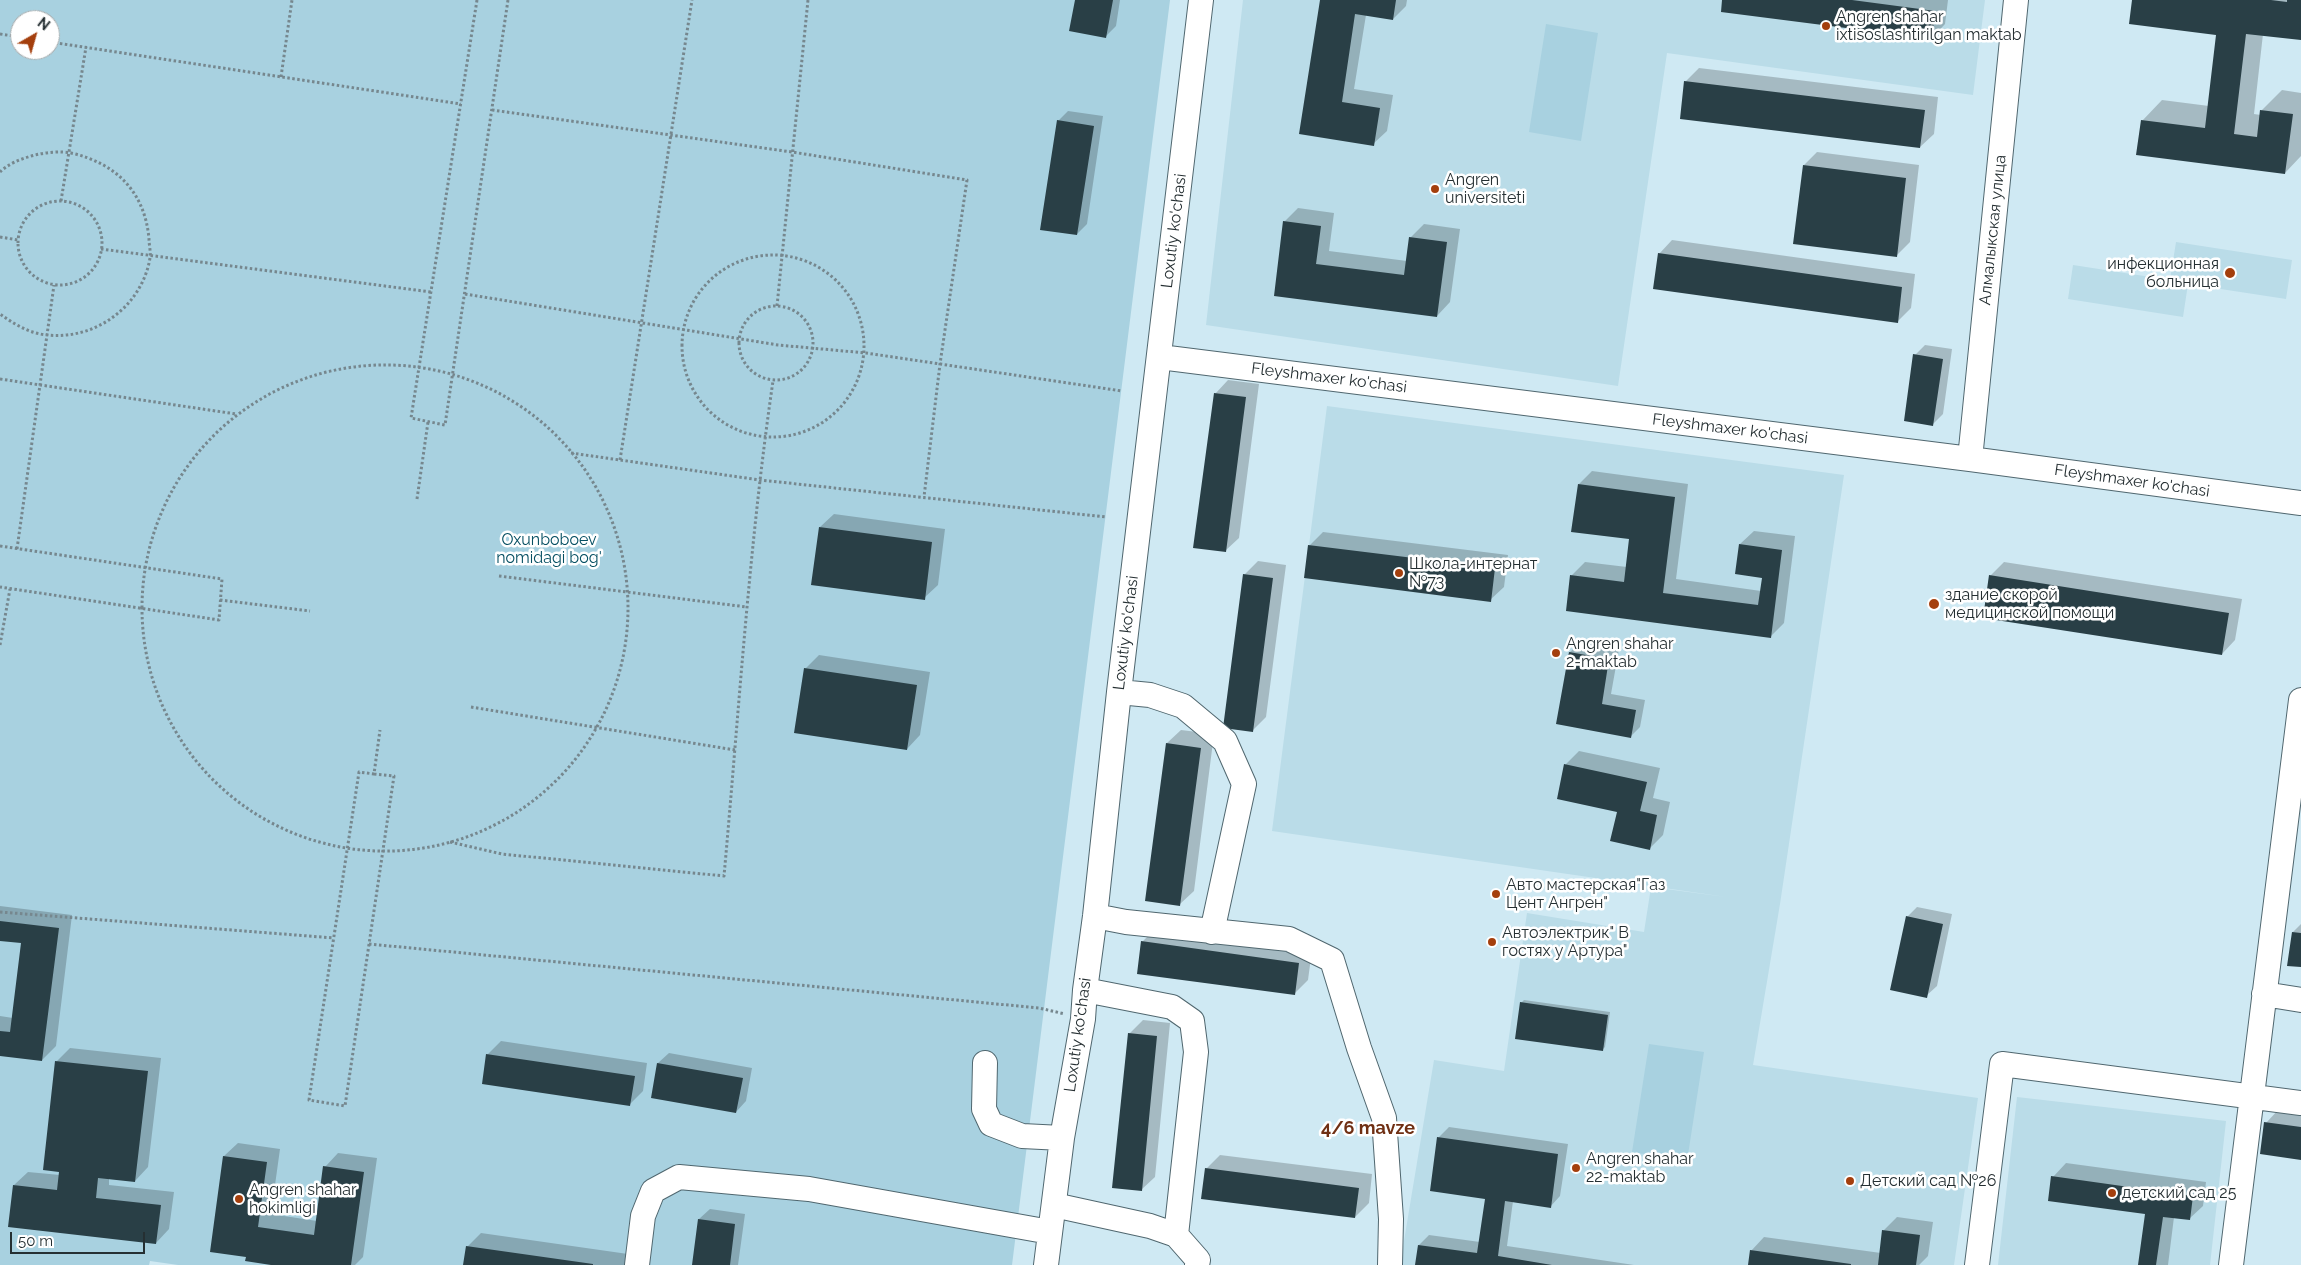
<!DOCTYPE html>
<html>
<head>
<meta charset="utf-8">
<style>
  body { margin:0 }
  #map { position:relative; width:2301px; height:1265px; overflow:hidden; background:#cfe9f3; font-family:Raleway,sans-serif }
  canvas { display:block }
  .north { position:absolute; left:10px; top:10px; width:50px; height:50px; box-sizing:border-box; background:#fff; border:1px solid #a8acad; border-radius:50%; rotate:38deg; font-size:14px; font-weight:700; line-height:20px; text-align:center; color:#252f32 }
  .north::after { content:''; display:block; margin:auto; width:18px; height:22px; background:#a43f0d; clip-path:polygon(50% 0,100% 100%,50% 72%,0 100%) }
  .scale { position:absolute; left:10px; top:1232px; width:135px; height:22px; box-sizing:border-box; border:2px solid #252f32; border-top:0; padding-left:6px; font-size:15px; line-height:18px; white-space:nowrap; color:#252f32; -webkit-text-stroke:4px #fff; paint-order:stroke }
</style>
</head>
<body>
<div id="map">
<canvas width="2301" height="1265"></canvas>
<div class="north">N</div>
<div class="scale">50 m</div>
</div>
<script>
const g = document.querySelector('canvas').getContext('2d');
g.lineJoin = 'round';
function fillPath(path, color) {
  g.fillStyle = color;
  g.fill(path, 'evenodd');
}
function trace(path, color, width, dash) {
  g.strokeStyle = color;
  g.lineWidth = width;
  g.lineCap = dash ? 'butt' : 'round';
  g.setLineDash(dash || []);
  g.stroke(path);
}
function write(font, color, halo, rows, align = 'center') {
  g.font = font + ' Raleway,sans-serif';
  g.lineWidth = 5;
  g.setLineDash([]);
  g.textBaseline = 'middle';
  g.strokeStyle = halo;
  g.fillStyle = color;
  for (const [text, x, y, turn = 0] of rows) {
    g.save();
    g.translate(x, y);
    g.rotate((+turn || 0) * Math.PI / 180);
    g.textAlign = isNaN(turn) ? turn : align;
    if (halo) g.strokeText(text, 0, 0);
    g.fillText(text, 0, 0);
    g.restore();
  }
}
fillPath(new Path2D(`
  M1243,0H1985L1973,95L1667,53L1618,386L1206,325Z
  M2176,242L2292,260L2286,299L2188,284L2183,317L2068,299L2073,265L2170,280Z
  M1327,406L1844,475L1780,904L1753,1065L1978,1098L1954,1265H1400L1434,1060L1504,1071L1527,913L1644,932L1651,887L1726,897L1272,831Z
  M2017,1097L2226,1121L2210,1265H1998Z`), '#badce8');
fillPath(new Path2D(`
  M0,0H1170L1012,1265H178L150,1261L149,1265H0ZM20,20H50V50H20Z
  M1546,24L1598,33L1581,141L1529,132Z
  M1649,1044L1704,1052L1687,1161L1632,1152Z`), '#a8d1e0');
fillPath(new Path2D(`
  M1076,0H1120L1116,26L1106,36Z
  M1321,0H1407L1406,6L1393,19L1366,15L1354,89L1393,95L1387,131L1373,144L1300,133Z
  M1724,0H1948L1945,24L1932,38Z
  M2133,0H2301V39L2263,34L2254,114L2261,115L2262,110L2282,90L2301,93V156L2285,173L2142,121L2162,100L2209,106L2217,34Z
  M1699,68L1938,97L1934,134L1920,147L1685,82Z
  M1068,111L1103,116L1087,224L1077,234L1058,121Z
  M1817,152L1919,165L1910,242L1896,256L1804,165Z
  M1298,208L1334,213L1329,251L1407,261L1410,238L1424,224L1460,229L1450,302L1437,316L1275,295L1284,222Z
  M1672,240L1915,274L1911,308L1897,322L1659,254Z
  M1925,345L1952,349L1943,414L1933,424L1915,355Z
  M1228,380L1259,384L1239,538L1225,551L1215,394Z
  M1592,471L1688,484L1676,579L1761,591L1763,577L1740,544L1754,531L1795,536L1784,623L1770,637L1567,610L1572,575L1585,562L1627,567L1631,538L1579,484Z
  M834,514L945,529L938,585L924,598L820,527Z
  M1323,532L1508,555L1504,587L1490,600L1309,546Z
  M1258,561L1286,565L1266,717L1252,731L1244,575Z
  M2004,562L2242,599L2235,640L2222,654L1990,576Z
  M1581,642L1619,649L1611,694L1645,700L1640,727L1630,737L1558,723L1570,652Z
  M819,655L930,672L920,735L907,749L805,669Z
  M1181,730L1214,734L1194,891L1180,904L1167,743Z
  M1579,751L1660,768L1653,798L1670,802L1663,835L1649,849L1618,811L1558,798L1566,764Z
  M0,906L72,915L56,1046L42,1060L0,1055V1016L13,1018L22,942L0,940Z
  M1917,907L1952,914L1937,986L1926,996L1907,917Z
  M2301,924V966L2289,964L2293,932Z
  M1156,928L1312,950L1308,980L1294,994L1142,942Z
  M1524,1000L1610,1012L1605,1047L1602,1050L1521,1003Z
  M1143,1020L1170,1023L1155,1177L1141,1190L1129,1034Z
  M501,1041L647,1063L643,1091L630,1104L487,1055Z
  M70,1048L161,1058L148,1167L135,1181L109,1178V1185L174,1192L169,1229L156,1243L14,1185L28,1172L60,1175V1171L44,1169L57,1061Z
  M669,1053L752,1068L746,1101L736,1112L653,1097L658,1063Z
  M2279,1109L2301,1112V1158L2266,1123Z
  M1449,1127L1568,1144L1560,1196L1550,1207L1513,1201L1507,1246L1634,1265H1416L1419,1245L1429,1235L1480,1242L1486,1198L1431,1190L1439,1137Z
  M238,1143L280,1149L271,1214L317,1221L325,1167L338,1153L377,1158L363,1257L355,1265H280L247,1260L224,1156Z
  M1220,1155L1372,1174L1369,1203L1355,1217L1206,1169Z
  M2066,1163L2206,1182L2203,1206L2189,1219L2174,1217L2168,1265H2139L2146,1213L2053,1177Z
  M710,1209L745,1214L738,1265H694L699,1219Z
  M1897,1217L1933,1222L1928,1256L1919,1265H1749L1751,1251L1764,1237L1881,1253L1884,1230Z
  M481,1233L635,1255L634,1265H464L467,1247Z`), '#0003');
fillPath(new Path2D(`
  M1075,0H1113L1106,38L1069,31Z
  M1320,0H1396L1393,20L1355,14L1342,102L1380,108L1374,146L1299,134Z
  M1722,0H1852L1935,11L1932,39L1721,12Z
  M2132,0H2271L2287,2V0H2301V40L2246,34L2234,134L2257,137L2260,110L2293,114L2285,174L2136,155L2141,120L2205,128L2216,35L2129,24Z
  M1684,81L1925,110L1920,148L1680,119Z
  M1057,120L1094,126L1077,235L1040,230Z
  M1803,165L1906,178L1897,257L1793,244Z
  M1283,221L1321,226L1316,264L1404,275L1409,237L1447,242L1437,317L1274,296Z
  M1658,253L1902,287L1898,323L1653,289Z
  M1913,354L1943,359L1933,426L1904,421Z
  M1214,393L1246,397L1226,552L1193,548Z
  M1578,484L1675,497L1663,593L1758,605L1762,578L1735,574L1739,544L1782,550L1771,638L1566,611L1570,575L1624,582L1629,539L1571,532Z
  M819,527L932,542L925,600L811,585Z
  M1308,545L1495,568L1491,602L1304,578Z
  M1243,574L1273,578L1253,732L1223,728Z
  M1989,575L2229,613L2222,655L1983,618Z
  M1569,652L1609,659L1602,704L1636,710L1631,738L1556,724Z
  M804,668L917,685L907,750L794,733Z
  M1166,743L1201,748L1180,906L1145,901Z
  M1564,764L1647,782L1640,811L1657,815L1650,850L1610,841L1617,812L1557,799Z
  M1906,916L1943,924L1927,998L1890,990Z
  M0,921L59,928L42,1061L0,1056V1031L10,1032L21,943L0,941Z
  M2292,932L2301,933V967L2287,966Z
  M1141,941L1299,963L1295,995L1137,974Z
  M1520,1002L1608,1015L1603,1051L1515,1039Z
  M1128,1033L1157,1036L1142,1191L1112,1188Z
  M486,1054L635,1076L630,1106L482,1084Z
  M55,1061L148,1071L135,1182L98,1178L96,1198L161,1205L156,1244L8,1227L13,1185L57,1190L59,1172L43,1170Z
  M657,1063L743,1078L736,1113L651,1098Z
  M2264,1122L2301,1127V1160L2260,1154Z
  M1437,1137L1558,1154L1551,1208L1505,1201L1498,1256L1552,1265H1415L1418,1245L1477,1253L1485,1199L1430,1191Z
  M223,1156L267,1162L258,1227L314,1235L323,1166L364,1172L351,1265H271L245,1261L246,1257L210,1252Z
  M1205,1168L1359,1188L1355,1218L1201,1199Z
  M2051,1176L2193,1196L2190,1220L2163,1217L2156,1265H2138L2145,1214L2048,1201Z
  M698,1219L735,1224L730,1265H692Z
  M1882,1230L1920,1235L1916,1265H1878Z
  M466,1246L593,1264V1265H463Z
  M1750,1250L1851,1264V1265H1748Z`), '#293f46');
const minor = new Path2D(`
  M1160,357L1970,459L2301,503
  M1970,459L2016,0
  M1119,692L1150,695L1183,706L1225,741L1244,784L1212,932
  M1095,916L1126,922L1289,939L1332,960L1359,1048L1384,1118L1391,1219L1390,1265
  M1085,990L1172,1007L1192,1021L1196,1052L1176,1235
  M2264,994L2301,1000
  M985,1063L984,1109L991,1124L1022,1136L1062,1138
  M1054,1205L1150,1226L1176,1235L1198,1260L1197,1265
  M637,1265L643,1216L653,1191L679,1177L809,1189L1050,1232
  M1046,1265L1062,1138L1083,1019L1085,990L1095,916L1119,692L1201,0
  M1977,1265L2002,1064L2301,1103
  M2231,1265L2301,700`);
trace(minor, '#50676f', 26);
trace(new Path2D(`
  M477,0L411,418L445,425L508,0
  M0,34L20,37
  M50,42L461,104
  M281,77L292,0
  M492,110L792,152L967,180L940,364L924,497
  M0,172C15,157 51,149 71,153C116,163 145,192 149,239C149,245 151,252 150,258C142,306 96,340 48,335C30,334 14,324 0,314
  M61,201L86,47
  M18 243a42 42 0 1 1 84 0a42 42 0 1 1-84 0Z
  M0,237L18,240
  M101,249L431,292
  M682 346a91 91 0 1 1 182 0a91 91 0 1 1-182 0Z
  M465,294L778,345L866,353L1122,391
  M739 343a37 37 0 1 1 74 0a37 37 0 1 1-74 0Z
  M777,306L808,0
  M142 608a243 243 0 1 1 486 0a243 243 0 1 1-486 0Z
  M0,379L236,414
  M571,453L760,480L1106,517
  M620,460L692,0
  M417,499L428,422
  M0,546L222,579L219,620L0,587
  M17,549L54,285
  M499,576L747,607
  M220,600L310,611
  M0,645L10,589
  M471,707L735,750
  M374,774L394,776L345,1106L309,1100L359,772L374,774L380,730
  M450,842L502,854L724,876C739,711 749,545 773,381
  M0,912L334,938
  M369,944L1039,1008L1065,1014`), '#76878e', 3, [2.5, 2.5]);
trace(minor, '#fff', 24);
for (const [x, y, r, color] of [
  [1826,26,5,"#a43f0d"],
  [1435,189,5,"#a43f0d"],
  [2230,273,6,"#a43f0d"],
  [1399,573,5,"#a43f0d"],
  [1934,604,6,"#a43f0d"],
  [1556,653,5,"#a43f0d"],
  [1496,894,5,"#a43f0d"],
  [1492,942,5,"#a43f0d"],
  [1576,1168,5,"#a43f0d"],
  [1850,1181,5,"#a43f0d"],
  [2112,1193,5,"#a43f0d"],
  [239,1199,5,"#a43f0d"]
]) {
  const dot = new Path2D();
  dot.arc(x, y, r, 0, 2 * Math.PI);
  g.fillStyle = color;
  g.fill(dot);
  trace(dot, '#fff', 2);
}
write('16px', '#252f32', '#fff', [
  ["Angren shahar",1836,17],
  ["ixtisoslashtirilgan maktab",1836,35],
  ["Angren",1445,180],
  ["universiteti",1445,198],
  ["инфекционная",2219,264,"right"],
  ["больница",2219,282,"right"],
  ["Школа-интернат",1409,564],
  ["№73",1409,582],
  ["здание скорой",1945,595],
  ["медицинской помощи",1945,613],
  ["Angren shahar",1566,644],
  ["2-maktab",1566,662],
  ["Авто мастерская\"Газ",1506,885],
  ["Цент Ангрен\"",1506,903],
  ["Автоэлектрик\" В",1502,933],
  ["гостях у Артура\"",1502,951],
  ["Angren shahar",1586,1159],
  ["22-maktab",1586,1177],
  ["Детский сад №26",1860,1181],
  ["Angren shahar",249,1190],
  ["hokimligi",249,1208],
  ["детский сад 25",2122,1193]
], 'left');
write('16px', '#252f32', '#fff', [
  ["Алмалыкская улица",1993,230,-84],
  ["Loxutiy ko'chasi",1174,231,-83],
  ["Fleyshmaxer ko'chasi",1329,378,7],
  ["Fleyshmaxer ko'chasi",1730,429,7],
  ["Fleyshmaxer ko'chasi",2132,481,8],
  ["Loxutiy ko'chasi",1126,633,-83],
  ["Loxutiy ko'chasi",1078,1035,-82]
]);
write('16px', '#054f62', '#fff', [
  ["Oxunboboev",549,540],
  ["nomidagi bog'",549,558]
]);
write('bold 18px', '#6f2f13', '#fff', [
  ["4/6 mavze",1368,1129]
]);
</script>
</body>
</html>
